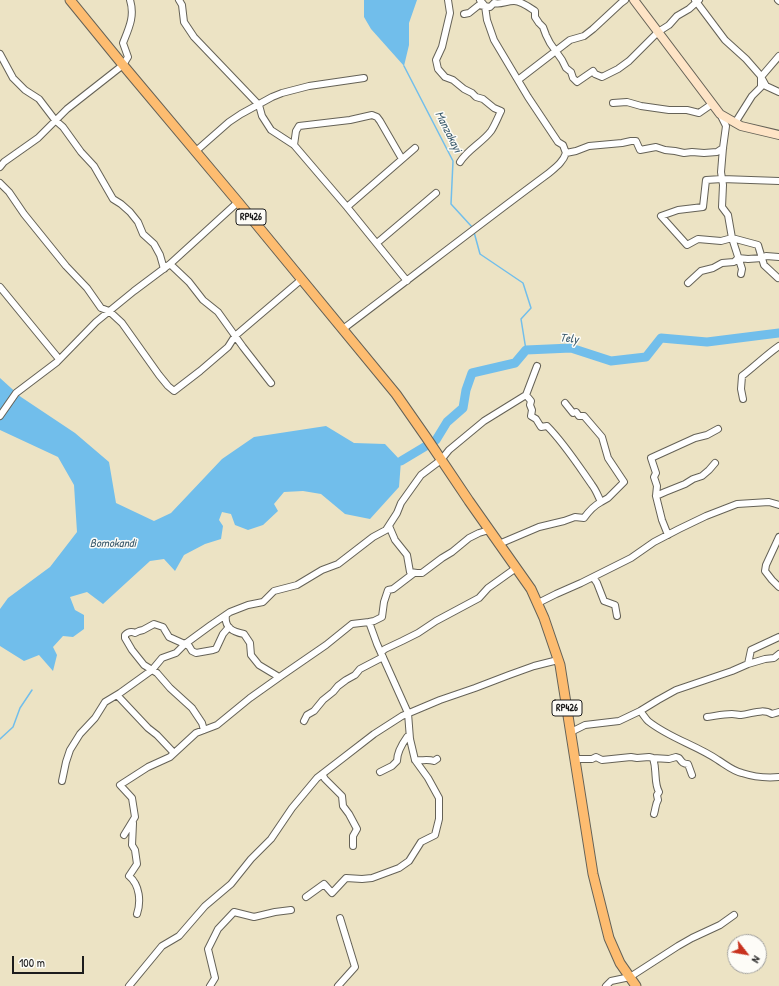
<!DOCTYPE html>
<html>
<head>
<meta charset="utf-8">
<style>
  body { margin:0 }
  #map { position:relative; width:779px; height:986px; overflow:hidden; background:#ece3c4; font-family:"Patrick Hand",sans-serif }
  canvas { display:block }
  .north { position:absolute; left:727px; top:934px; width:40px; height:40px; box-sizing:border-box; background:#fdfcf7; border:1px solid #a3a29f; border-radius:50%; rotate:121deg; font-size:11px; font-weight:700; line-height:16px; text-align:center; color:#1c1c1c }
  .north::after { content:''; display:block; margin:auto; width:14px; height:18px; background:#c8321e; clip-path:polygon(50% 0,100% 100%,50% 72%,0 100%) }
  .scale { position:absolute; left:12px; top:956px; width:72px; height:18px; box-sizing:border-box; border:2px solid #1c1c1c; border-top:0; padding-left:5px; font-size:12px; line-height:14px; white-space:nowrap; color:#1c1c1c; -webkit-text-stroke:3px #fdfcf7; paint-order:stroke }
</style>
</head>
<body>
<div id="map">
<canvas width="779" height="986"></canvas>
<div class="north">N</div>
<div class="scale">100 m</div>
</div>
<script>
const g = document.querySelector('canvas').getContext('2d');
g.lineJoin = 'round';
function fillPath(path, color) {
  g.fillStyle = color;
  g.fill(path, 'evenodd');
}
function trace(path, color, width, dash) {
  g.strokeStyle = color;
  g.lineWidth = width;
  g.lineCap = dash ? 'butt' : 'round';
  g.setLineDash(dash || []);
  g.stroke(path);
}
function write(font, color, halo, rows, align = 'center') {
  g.font = font + ' "Patrick Hand",sans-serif';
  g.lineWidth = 3;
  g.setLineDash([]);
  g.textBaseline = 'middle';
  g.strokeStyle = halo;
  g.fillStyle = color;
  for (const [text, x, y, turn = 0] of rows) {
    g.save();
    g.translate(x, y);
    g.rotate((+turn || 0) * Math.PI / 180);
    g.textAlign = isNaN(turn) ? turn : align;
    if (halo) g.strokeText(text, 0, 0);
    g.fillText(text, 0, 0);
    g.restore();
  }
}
fillPath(new Path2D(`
  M364,0H417L409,23V45L404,66L371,29L364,17Z
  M0,378L21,397L75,433L109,462L116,503L154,521L171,513L222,459L254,437L326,426L354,443L385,444L401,461L399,487L370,519L345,514L321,494L303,491L284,492L274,504L278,511L263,525L248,530L235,525L231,514L222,512L219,520L223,526L221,539L205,544L184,555L175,571L164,559L150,561L103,604L87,592L70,597L75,610L84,615V629L73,637L63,636L53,647L57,655L53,671L39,655L24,661L0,646V609L8,598L50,567L77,532L74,485L58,457L0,430Z`), '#71beeb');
trace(new Path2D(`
  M404,66L453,161L451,204L472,227
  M474,232L480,254L523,283L531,308L521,319L526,350
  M0,739L13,727L20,708L32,690`), '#71beeb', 1.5);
trace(new Path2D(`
  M401,461L436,440L447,422L463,408L466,390L472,373L515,363L526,350L571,348L611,361L646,357L661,338L707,342L779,333`), '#71beeb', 9);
const street = new Path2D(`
  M179,0L182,5L184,22L194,37L259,105L262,116L271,130L294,145L347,207L407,281
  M448,0L450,13L442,47L436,60L438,69L445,77L453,80L464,89L472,93L476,97L483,99L494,108L501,111C498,117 495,125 491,131C483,142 467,150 460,162
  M695,0L725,40L746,59L760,75L766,86L779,92
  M778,0L779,1
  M464,14L469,13L479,5L490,7L494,3C501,5 506,1 514,1C521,1 529,7 535,11V17L539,23L543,27L546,35L550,43L562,60L566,68L571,72L573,78L577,82L593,71L595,74L602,77L618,69L629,61L658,32L669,25L677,16L689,9L699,0
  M0,54L13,78L25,90L39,99L55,120L63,127L81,152L94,166L113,199L121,204L130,212L138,222L143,234L154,244L160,255L164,269
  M518,80L570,40L584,36L593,29L621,3L625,0
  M613,103L627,102L641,106L669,110H687L699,113L712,104
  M720,114L726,126L723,148L721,172L723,185L722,207L728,215L732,238L742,269L741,274
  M735,123L752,96L761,87V77L779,56
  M294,145L296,131L299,126L350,120L372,115L377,117L380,121L402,159
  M196,151L229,122L241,114L272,97L282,93L309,86L364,78
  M566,153L576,151L589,146L622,143L631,141H636L640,150L656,147L665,150L675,151L684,153L692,152L704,153L717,152L723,148
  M0,167L4,162L38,138L67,109L123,65L128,57L123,43C129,28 135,16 130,0
  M0,183L9,192L24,214L66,266L87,288L101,308L109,311L122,323L159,375L168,386L174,391L200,371L228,347L235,336L302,279
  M347,207L415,148
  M377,243L436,193
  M170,264L189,282L203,300L218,312L243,347L271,383
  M778,278L764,265L758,245L732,238L721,241L698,239L687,245L661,216L678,210L703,207L706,180L722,179L779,181
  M688,283L701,271L713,268L722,263L734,262L738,258L748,259L762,258L766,256L779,257
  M0,287L59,359
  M343,329C412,277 480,224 549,173C556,167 563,162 566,153L563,145L558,142L528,97L494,40L487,20L485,6L480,0
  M743,399L741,389L742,376C755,366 766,355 779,346
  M565,403L573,413L576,412L579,416H584L602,437L608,458L624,482L608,498L601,502
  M0,416L16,393L57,362L96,322L134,291L170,264L238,202
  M656,496L665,492L685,484L693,479L702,476L709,470L715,463
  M389,526L395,540L407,555L410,572L417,573H422L442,558L452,552L469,538L479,533L489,530
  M668,535L662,520L656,496L657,486L654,477L656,473L651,458L695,438L707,435L718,429
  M779,537L766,565L765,571L772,580L779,587
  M499,544L539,527L564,521L575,517L584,518C589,511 593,506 601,502C598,496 596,490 592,485C578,465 564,443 547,426L541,427L536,419L531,416L532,410L530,405L531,401L526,395
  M593,577L597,583L604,601L615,605L617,616
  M538,603L556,594L581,583L631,558L654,542L679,529L706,516L737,504L769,502L779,505
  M226,615C224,628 233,632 244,634L250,643L251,655L259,665L279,677
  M369,622L374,621L382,617L384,602L388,590L393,589L414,573
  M381,652L385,649L402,641L418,633L436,621L479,598L488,588L516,568
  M748,664L765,659L774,658L779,654
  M117,695L148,728L157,735L174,753
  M640,711C643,714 645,718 648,721C669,738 696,745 718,760C726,765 733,771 742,773C754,777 767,778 779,777
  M707,717C715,716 723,714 732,714C735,714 738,715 741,715C752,714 762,708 772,714L779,712
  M304,721L307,715L314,711L323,700L333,692L338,686L346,680L355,675L360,669L383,657
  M204,730L202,723L192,708L170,688L157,673L144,665L132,650L125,638V635C128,632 131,631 135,633L139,631L143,630L154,624L163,627L169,637L189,646L192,651L196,653L213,650L216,649L223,634L229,627
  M571,732L585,725L619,721L640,711L658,700L676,690L732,671L748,664L751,650L779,637
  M653,758C654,762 655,765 655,769C656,776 655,785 659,792L657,795L658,800C655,805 656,808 654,814
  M575,759H592L596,757L602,760L631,757L637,758L649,757L653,758L669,759L676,757L679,758C682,762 683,764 688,764L692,775
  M415,760C421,761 428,759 434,761L437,759
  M380,772L392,766L397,761C397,752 402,744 407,737L410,739
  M322,774L325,779L342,796L343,806L349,814L357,829L353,836V846
  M62,781L66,762L70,750L80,734L95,718L105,702L120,693L152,670L162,658L176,653L185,644L211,625L230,612L248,605L263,602L274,591L297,585L322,570L338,564L373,537L386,530L397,513L401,503L421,475L441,460L449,450L484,421L526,395L537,366
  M133,823L132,845L135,850L137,864L129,876C140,885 141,902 137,914
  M124,835L135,817L132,798L120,785L148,767L170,757L196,733L217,725L250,698L281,676L326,645L352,624L369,622L377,644L408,713L410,739L415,760L428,778L439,798V819L435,835L421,842L409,861L399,868L372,878L362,879L346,878L332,893L324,884L306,897
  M129,986L162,946L179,936L205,906L231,884L251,859L271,839L292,808L317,778L343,758L374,734L402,716L440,700L475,688L509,675L534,666L558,660
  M210,986L215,978L208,949L218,929L234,912L254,917L275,912L291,910
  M338,986L355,967L340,918
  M606,986L611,981L630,977L678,946L692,938L720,925L734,915`);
const secondary = new Path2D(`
  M634,0L720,114L741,126L779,135`);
const primary = new Path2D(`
  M70,0L123,65L238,202L396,394L426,437L469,501L531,589L544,618L560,665L593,874L609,938L620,963L636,986`);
trace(street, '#656257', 8);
trace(secondary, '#656257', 10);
trace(primary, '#656257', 11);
trace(street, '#fff', 6);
trace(secondary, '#fee4c6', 8);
trace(primary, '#fdbc70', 9);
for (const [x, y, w] of [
  [251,217,30],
  [567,708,30]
]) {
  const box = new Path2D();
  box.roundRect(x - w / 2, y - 8, w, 16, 3);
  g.fillStyle = '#fdfcf7';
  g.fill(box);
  trace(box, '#1c1c1c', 1);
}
write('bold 10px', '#1c1c1c', null, [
  ["RP426",251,217],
  ["RP426",567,708]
]);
write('italic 12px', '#3e5d6f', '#fdfcf7', [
  ["Manzakayi",448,132,63],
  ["Tely",569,339,6],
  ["Bomokandi",113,544]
]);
</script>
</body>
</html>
